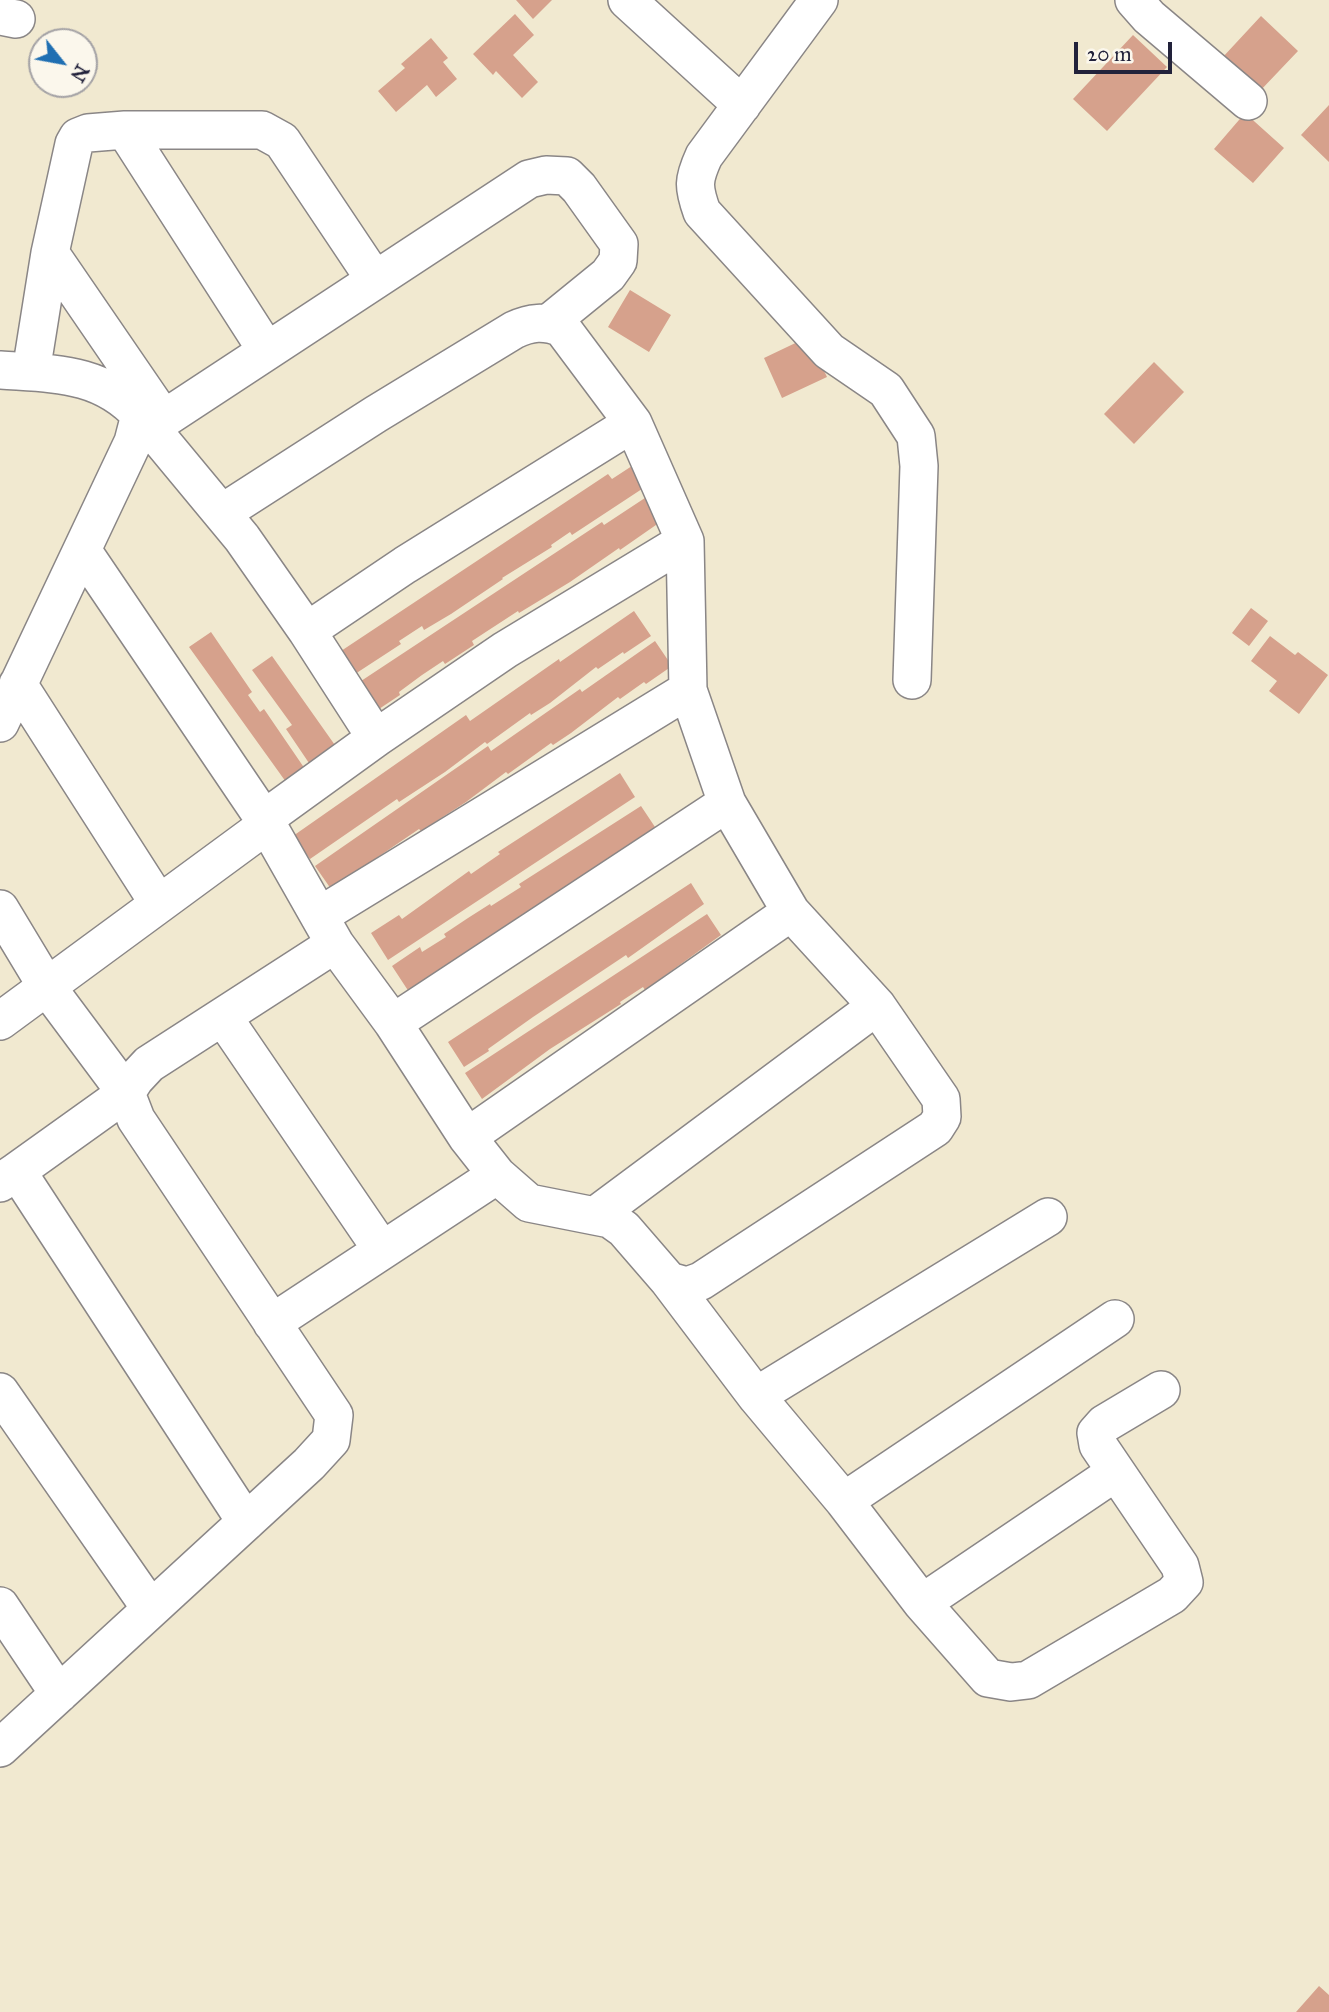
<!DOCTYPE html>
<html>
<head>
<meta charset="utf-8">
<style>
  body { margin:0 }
  #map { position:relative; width:1329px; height:2012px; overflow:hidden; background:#f1e9d0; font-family:"IM FELL Great Primer",serif }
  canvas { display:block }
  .north { position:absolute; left:28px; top:28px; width:70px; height:70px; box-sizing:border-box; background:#fbf7ec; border:2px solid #a4a2a5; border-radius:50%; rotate:121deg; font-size:19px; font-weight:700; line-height:28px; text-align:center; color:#22223b }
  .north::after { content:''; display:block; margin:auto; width:24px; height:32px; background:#1f6fb2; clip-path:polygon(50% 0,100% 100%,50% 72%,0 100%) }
  .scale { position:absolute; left:1074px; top:42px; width:98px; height:32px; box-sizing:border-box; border:4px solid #22223b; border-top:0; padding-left:9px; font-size:21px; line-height:24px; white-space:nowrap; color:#22223b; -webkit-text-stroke:5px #fbf7ec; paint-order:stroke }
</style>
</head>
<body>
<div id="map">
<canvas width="1329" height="2012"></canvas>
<div class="north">N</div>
<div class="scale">20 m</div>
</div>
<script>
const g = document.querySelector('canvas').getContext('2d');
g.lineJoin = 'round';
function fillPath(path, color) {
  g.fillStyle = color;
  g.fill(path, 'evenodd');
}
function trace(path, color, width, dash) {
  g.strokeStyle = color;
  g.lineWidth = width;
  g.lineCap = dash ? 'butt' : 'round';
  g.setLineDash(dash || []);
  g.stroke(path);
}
fillPath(new Path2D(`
  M516,0H552L533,19Z
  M515,14L534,35L513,55L538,82L522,98L496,71L493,75L473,54Z
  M1261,16L1298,51L1259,92L1222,58Z
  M1133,35L1167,67L1107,131L1073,99Z
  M431,38L448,58L443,62L457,79L436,97L427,85L396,112L378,91L405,68L401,64Z
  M1329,105V162L1301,135Z
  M1245,113L1284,148L1253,183L1214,149Z
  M630,290L671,315L649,352L608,327Z
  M808,337L827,377L782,398L764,358Z
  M1154,362L1184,392L1134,444L1104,414Z
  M635,464L648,485L572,535L570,532L551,545L552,547L502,578L503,579L451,614L424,630L422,626L399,641L401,644L355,674L341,651L608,474L612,479Z
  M651,494L666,518L620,550L619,548L570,582L519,613L518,611L472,641L474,645L445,664L443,661L422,675L399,692L400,695L376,711L358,683L602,522L604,525Z
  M1251,608L1268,621L1249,646L1232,633Z
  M634,611L651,636L624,654L623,652L598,669L596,667L550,703L531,715L530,713L487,744L485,742L445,772L399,802L397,799L310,859L293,836L466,715L470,721L559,659L560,662Z
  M211,632L252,692L248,695L260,712L264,709L305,769L286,782L189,647Z
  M1270,636L1295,655L1298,652L1328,675L1299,714L1269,691L1277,681L1251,661Z
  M655,641L672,666L646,684L644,682L620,699L618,697L571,733L553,745L551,743L508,774L506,772L466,802L421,831L419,829L331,889L315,866L488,746L491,751L580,689L582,692Z
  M272,656L337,748L311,766L286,729L292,725L252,670Z
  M620,773L635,797L388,960L371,933L399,915L402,919L469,871L471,874L500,854L498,852Z
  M641,806L657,830L409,992L392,966L420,947L422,952L446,937L444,934L468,918L490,904L491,906L521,887L519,884Z
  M691,883L704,904L628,958L626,955L533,1017L488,1049L489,1051L464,1067L448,1042Z
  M707,914L721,935L645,990L643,987L620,1002L621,1004L550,1049L482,1099L465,1073Z
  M1319,1986L1329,1995V2012H1296Z`), '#d6a18c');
const street = new Path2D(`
  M627,0L742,105
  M819,0L704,156C693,180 693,187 702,212L829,351L886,390L916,436L919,466L912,680
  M1134,0L1149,17L1248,101
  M0,16L16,19
  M125,130L267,351
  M50,253L161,415
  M0,370C54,374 101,372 140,415L133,442L0,723
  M31,372L50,253L74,144L78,137L88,133L125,130H262L282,141L375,280
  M140,415L242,538L307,631L376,738
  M150,428L529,179L546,175L567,176L579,188L619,244L618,261L608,275L549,323
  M82,550L264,819L335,944L393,1023L467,1137L497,1175L529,1203L610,1219L624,1229L669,1281L687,1286L701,1281L935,1128L942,1117L941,1099L877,1006L791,912L727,803L688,690L685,541L633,423L562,328C544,321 531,322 514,330L376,414L222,513
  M307,631L405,565L633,423
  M18,684L159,904
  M264,819L376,738L505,650L685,541
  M0,909L47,987L126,1093L17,1171
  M319,916L688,690
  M223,1017L382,1250
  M0,1021L268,824
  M393,1023L727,803
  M467,1137L791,912
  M0,1183L17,1171L246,1522
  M596,1215L877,1006
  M669,1281L756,1396L844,1501L922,1603L988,1678L1011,1682L1028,1680L1172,1595L1184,1582L1180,1566L1098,1445L1096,1433L1104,1424L1161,1390
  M272,1323L497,1175
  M0,1392L151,1609
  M756,1396L1048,1217
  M844,1501L1115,1319
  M922,1603L1116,1472
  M0,1606L59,1694
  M0,1748L309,1464L331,1440L334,1415L136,1119L126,1093L135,1079L149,1064L335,944`);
trace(street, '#8a8686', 40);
trace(street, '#fff', 37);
</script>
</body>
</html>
